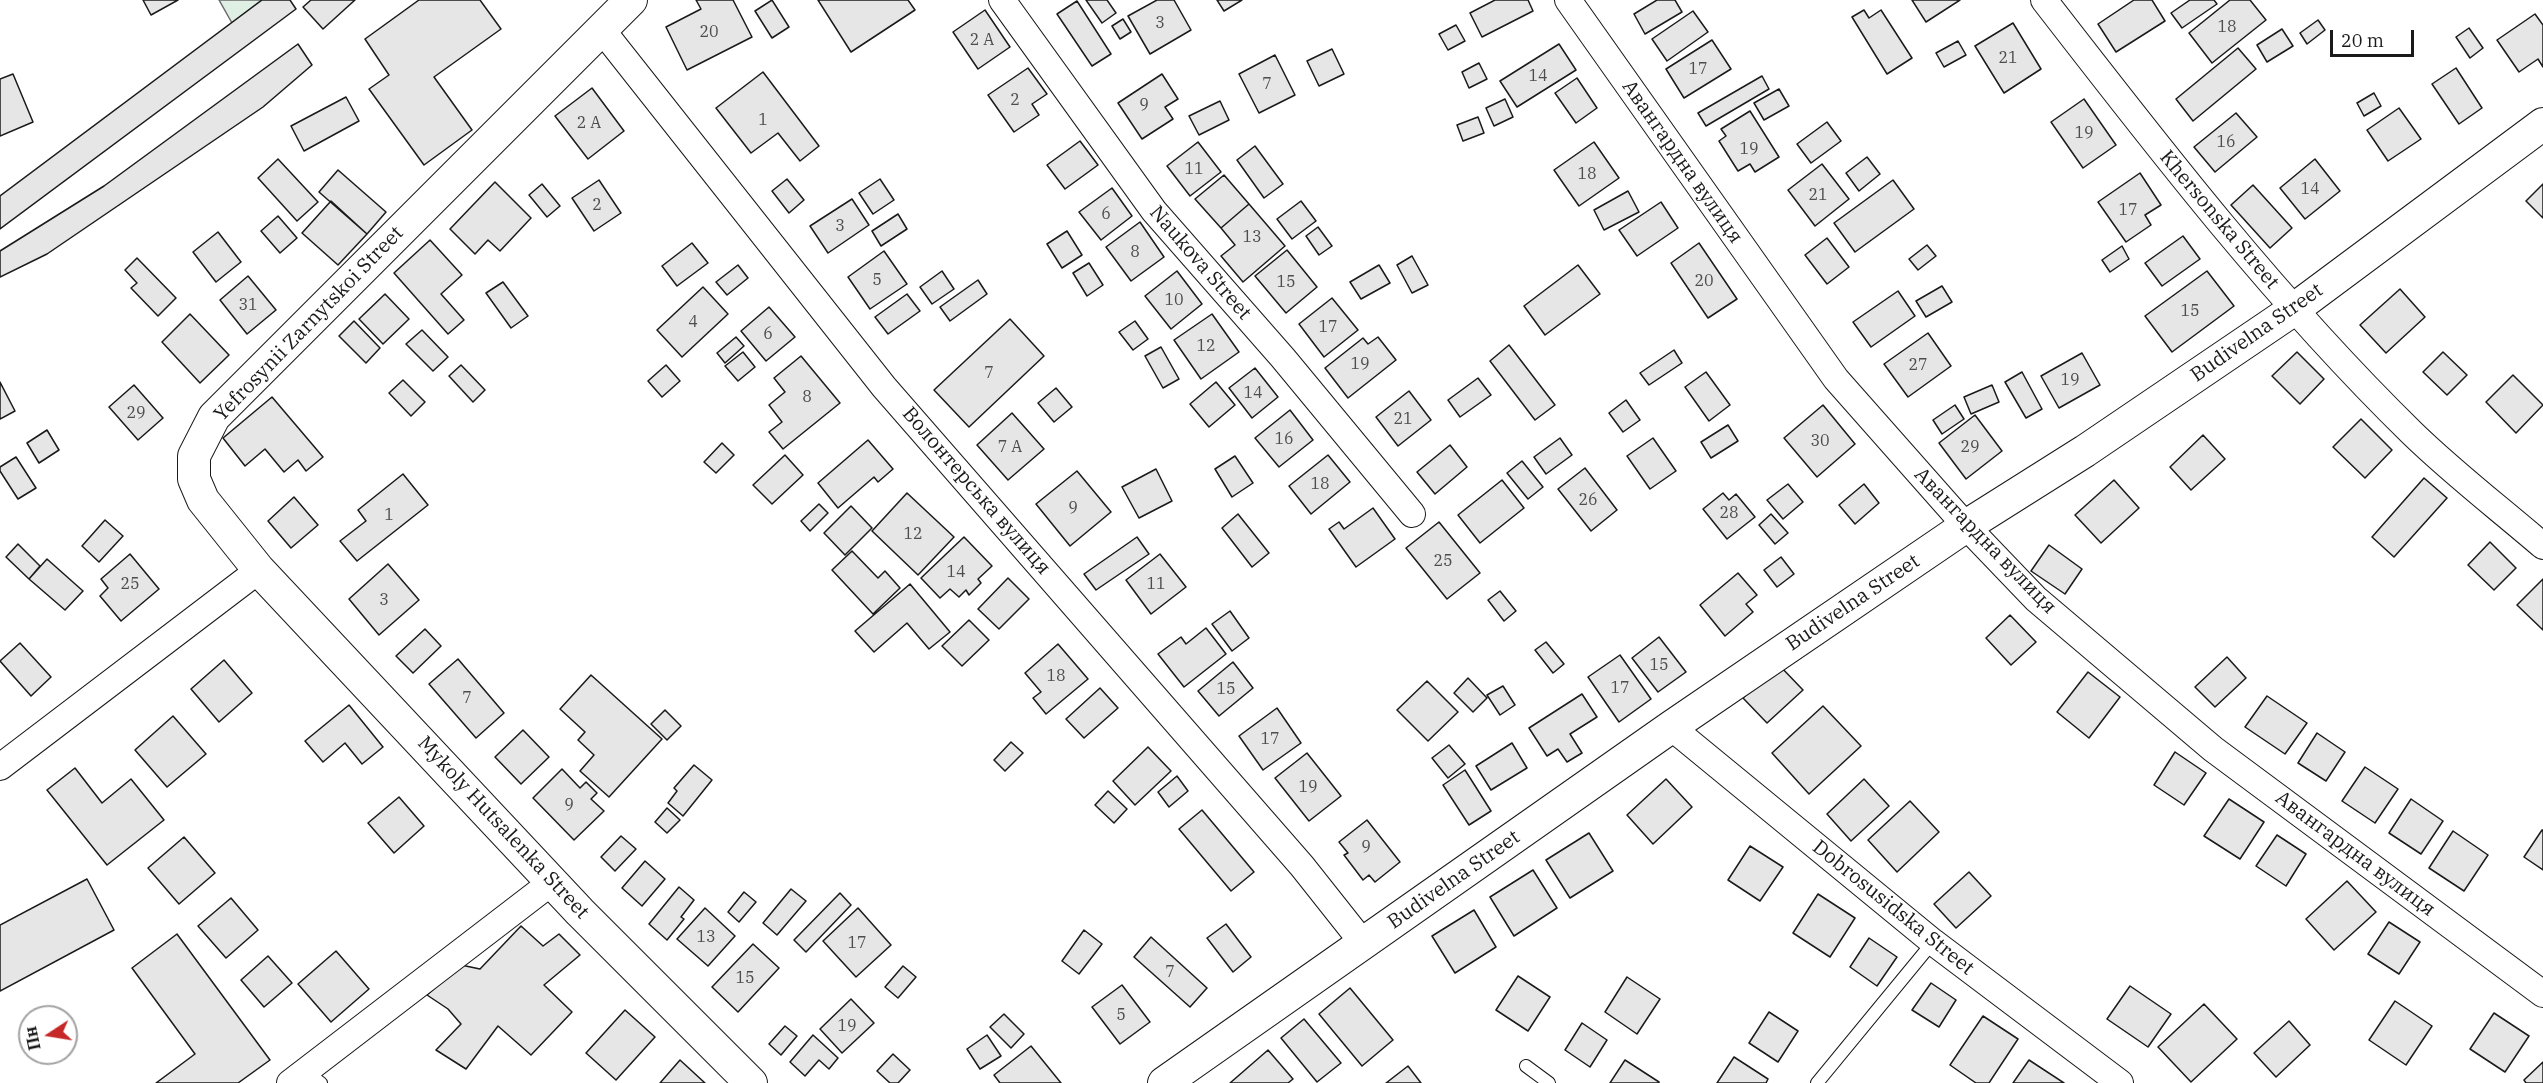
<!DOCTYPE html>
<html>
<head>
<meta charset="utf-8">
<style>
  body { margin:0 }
  #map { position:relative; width:2543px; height:1083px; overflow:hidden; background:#fff; font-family:"IBM Plex Serif",serif }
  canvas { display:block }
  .north { position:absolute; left:18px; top:1005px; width:60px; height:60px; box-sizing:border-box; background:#fff; border:2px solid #a3a3a3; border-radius:50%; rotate:258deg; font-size:16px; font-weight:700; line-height:24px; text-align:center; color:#1a1a1a }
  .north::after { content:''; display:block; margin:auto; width:21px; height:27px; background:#c62828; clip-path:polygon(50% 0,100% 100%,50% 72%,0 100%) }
  .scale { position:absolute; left:2330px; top:30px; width:84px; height:27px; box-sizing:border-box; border:3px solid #1a1a1a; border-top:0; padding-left:8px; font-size:18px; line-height:21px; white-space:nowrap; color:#1a1a1a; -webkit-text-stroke:4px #fff; paint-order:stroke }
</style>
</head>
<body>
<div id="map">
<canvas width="2543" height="1083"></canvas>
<div class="north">Пн</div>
<div class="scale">20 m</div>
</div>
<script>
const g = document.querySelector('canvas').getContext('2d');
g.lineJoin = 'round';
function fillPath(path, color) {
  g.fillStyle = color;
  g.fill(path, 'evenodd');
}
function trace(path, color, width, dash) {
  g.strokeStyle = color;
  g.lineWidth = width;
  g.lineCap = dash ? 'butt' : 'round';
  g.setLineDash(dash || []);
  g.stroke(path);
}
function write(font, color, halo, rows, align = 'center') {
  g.font = font + ' "IBM Plex Serif",serif';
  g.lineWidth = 4.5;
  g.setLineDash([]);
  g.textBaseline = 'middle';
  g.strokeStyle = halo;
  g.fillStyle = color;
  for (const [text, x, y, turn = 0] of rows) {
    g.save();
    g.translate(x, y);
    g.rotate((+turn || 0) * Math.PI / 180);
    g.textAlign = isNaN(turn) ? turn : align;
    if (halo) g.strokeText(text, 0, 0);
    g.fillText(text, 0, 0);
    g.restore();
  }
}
const green = new Path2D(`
  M219,0H262L232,23Z`);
fillPath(green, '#e0efe3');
trace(green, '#6a6a6a', 1.5);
const building = new Path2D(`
  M143,0H178L151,15Z
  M262,0H290L296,9L0,229V196Z
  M311,0H355L323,29L303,7Z
  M419,0H480L501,29L434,77L472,130L424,165L369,89L389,75L365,39Z
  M696,0H733L752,37L687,70L666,27L701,9Z
  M772,0L789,27L772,38L755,11Z
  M818,0H908L915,10L851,52Z
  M1086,0H1107L1116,13L1102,23Z
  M1157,0H1174L1191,30L1150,54L1128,16Z
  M1217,0H1242L1224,11Z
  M1495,0H1528L1533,11L1482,37L1470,13Z
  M1657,0H1675L1682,12L1645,34L1634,14Z
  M1912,0H1960L1926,22Z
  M2134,0H2152L2165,21L2116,52L2098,24Z
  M2190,0H2214L2217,4L2182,28L2171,13Z
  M2230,0H2250L2266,20L2212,63L2189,33Z
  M1077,1L1111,54L1092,66L1057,14Z
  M985,10L1010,47L978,69L953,32Z
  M1864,10L1869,18L1881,10L1912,58L1887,74L1852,17Z
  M1693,11L1708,32L1667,61L1652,39Z
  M2535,14L2543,25V67L2538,59L2519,72L2497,40Z
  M1123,19L1131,32L1120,39L1112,26Z
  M2318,20L2325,30L2307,44L2300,33Z
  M2013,23L2041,69L2004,93L1975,46Z
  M1456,25L1465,41L1448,50L1439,34Z
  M2469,28L2483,48L2470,58L2456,37Z
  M2282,29L2293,46L2267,62L2257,45Z
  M1712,40L1731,69L1684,98L1666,69Z
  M1958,41L1966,55L1944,67L1936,53Z
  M298,44L312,65L263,107L47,254L0,277V251L104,186Z
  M1559,44L1576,70L1517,107L1500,81Z
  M2238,48L2256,69L2193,121L2176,99Z
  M1332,49L1344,74L1319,86L1307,61Z
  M1275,55L1295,95L1259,113L1239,74Z
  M1479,63L1487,79L1469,88L1462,72Z
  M1028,68L1047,94L1032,104L1039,115L1014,132L988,95Z
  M2456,68L2482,108L2459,124L2432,84Z
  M763,72L819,146L800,161L778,133L751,153L716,108Z
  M13,74L33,122L0,136V79Z
  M1162,74L1178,99L1165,107L1173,119L1142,139L1118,103Z
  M1762,76L1769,89L1706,126L1698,113Z
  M1577,78L1597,108L1576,123L1555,93Z
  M592,88L624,131L588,159L555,116Z
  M1779,89L1789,106L1764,120L1754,103Z
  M2374,93L2381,106L2364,116L2357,103Z
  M346,97L359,121L304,151L291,126Z
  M1505,99L1513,117L1494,126L1486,108Z
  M2084,99L2116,145L2083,168L2051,122Z
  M1220,101L1229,120L1199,135L1189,116Z
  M2399,108L2421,139L2388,161L2367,130Z
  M1750,111L1779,157L1755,172L1750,164L1738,171L1719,141L1726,136L1721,129Z
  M2236,113L2257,137L2215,172L2194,147Z
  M1478,117L1484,133L1463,141L1457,125Z
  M1827,122L1841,141L1811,163L1797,144Z
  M1080,141L1098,165L1065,189L1047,165Z
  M1198,142L1221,172L1190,196L1167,166Z
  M1594,142L1619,178L1579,206L1554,170Z
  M1255,146L1283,184L1264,198L1237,160Z
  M1867,157L1880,174L1859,191L1846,173Z
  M278,159L318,202L297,221L258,178Z
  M2315,159L2340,191L2305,219L2280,188Z
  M1822,164L1849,199L1815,226L1788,190Z
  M338,170L386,212L367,234L319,192Z
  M2140,173L2161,205L2145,215L2151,225L2126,242L2098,202Z
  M1224,175L1249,204L1221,228L1195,199Z
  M787,179L804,200L789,213L772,191Z
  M880,179L894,200L873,214L859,193Z
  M599,180L621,213L594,231L572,198Z
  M1893,180L1914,209L1855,252L1834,223Z
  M495,182L531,218L500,251L488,240L475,254L450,229Z
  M542,184L560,206L547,217L529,195Z
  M2543,184V218L2526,201Z
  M2253,185L2292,228L2270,248L2231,205Z
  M1112,188L1132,216L1101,240L1079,212Z
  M1628,191L1639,212L1604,230L1594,210Z
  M852,199L869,225L828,253L810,226Z
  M331,201L367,234L338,265L302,233Z
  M1301,201L1316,221L1292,239L1277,219Z
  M1661,202L1678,228L1637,256L1619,230Z
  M1249,204L1285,246L1243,282L1221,256L1235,245L1221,228Z
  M898,214L907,229L881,246L872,231Z
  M278,216L297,238L280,253L261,231Z
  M1140,222L1164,257L1131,281L1106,247Z
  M1318,227L1332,246L1319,255L1306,236Z
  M1067,231L1082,255L1062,268L1047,244Z
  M218,232L241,262L216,282L193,252Z
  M2183,236L2200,259L2162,286L2145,263Z
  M1827,238L1849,267L1827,284L1805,255Z
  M430,240L462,275L441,294L464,320L448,334L394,273Z
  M692,243L708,263L677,286L662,266Z
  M1699,243L1737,299L1708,318L1671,263Z
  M1927,245L1936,256L1918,270L1909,259Z
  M2122,246L2129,259L2110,272L2102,260Z
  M1287,250L1317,287L1286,313L1255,276Z
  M884,251L907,284L870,309L848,277Z
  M1412,256L1428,285L1412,293L1397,265Z
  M137,258L176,298L158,316L131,288L137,283L125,270Z
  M1089,263L1103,285L1087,296L1073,273Z
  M738,265L748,278L727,295L716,282Z
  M1379,265L1390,283L1361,299L1350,282Z
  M1578,265L1600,294L1545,335L1524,306Z
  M942,271L954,289L932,304L920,287Z
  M1177,271L1202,304L1171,329L1145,296Z
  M2207,271L2234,306L2172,352L2145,316Z
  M248,276L276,310L247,334L220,300Z
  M978,280L987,294L950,321L940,307Z
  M503,282L528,316L511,328L486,293Z
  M1942,286L1952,302L1926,317L1916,301Z
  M703,287L728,314L682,357L657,330Z
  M2400,289L2425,317L2386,353L2360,325Z
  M1898,291L1915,316L1871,347L1853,322Z
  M385,294L409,319L383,344L359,319Z
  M907,294L920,311L888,334L875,317Z
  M1332,298L1358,330L1324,357L1299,324Z
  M769,307L795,337L766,361L741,331Z
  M190,314L229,355L200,383L162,342Z
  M1212,314L1239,352L1201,379L1174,340Z
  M1010,319L1044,356L969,427L934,390Z
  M354,321L380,348L366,363L339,336Z
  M1135,321L1148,339L1133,350L1119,332Z
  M422,330L448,357L433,371L406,344Z
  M1928,333L1951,366L1908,397L1884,364Z
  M736,337L744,346L725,363L717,353Z
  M1378,337L1396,360L1348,398L1325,368L1363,338L1368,344Z
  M1509,345L1555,405L1535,420L1490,361Z
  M1161,347L1179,379L1163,388L1145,356Z
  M1674,350L1682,363L1649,385L1640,373Z
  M743,352L755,367L738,381L725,366Z
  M2297,352L2324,379L2300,404L2272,376Z
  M2443,352L2467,375L2447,395L2423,372Z
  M2082,353L2100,385L2059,408L2041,376Z
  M801,356L840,403L783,449L769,432L782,422L769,405L785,392L774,378Z
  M461,365L485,390L473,402L449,376Z
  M666,365L680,381L662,397L648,381Z
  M1255,368L1278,397L1252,418L1229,388Z
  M1706,372L1730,405L1709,421L1685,387Z
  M2022,372L2042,409L2026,418L2005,382Z
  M2513,375L2543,405L2516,433L2486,402Z
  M1478,378L1491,395L1460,417L1448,400Z
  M403,380L425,402L411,416L389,393Z
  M0,382L15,411L0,419Z
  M1216,382L1235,405L1209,427L1190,404Z
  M134,385L163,418L138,440L109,407Z
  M1992,385L1999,402L1971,414L1964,397Z
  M1056,388L1072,407L1054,422L1038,403Z
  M1409,391L1431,420L1398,446L1376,417Z
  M272,397L323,457L306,471L298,460L284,472L265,449L245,466L223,438Z
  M1626,400L1640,420L1623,432L1609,413Z
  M1823,405L1855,444L1817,477L1784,438Z
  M1955,405L1964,419L1942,434L1933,420Z
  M1290,410L1313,440L1279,467L1255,438Z
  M1012,413L1044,449L1008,480L977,445Z
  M1975,415L2002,451L1966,479L1939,443Z
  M2361,419L2392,450L2365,478L2333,447Z
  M1728,425L1738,441L1711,458L1701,442Z
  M47,430L59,450L39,463L27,443Z
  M2203,435L2225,459L2191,490L2170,467Z
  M1560,438L1572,455L1546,474L1534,457Z
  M1653,438L1676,471L1650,489L1627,456Z
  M868,440L893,469L878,482L874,477L838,508L818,483Z
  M722,443L734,455L716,473L704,462Z
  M1450,445L1467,467L1435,494L1417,472Z
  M785,455L803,475L772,504L753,485Z
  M1328,455L1350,482L1311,514L1289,486Z
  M1235,456L1253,483L1232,497L1215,469Z
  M16,457L36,488L18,499L0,471V467Z
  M1522,461L1543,487L1528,499L1507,473Z
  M1585,468L1617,510L1591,531L1558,489Z
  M1156,469L1172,501L1139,518L1122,487Z
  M1077,471L1111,512L1070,546L1036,504Z
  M403,474L428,505L357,561L340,541L366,521L358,510Z
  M2424,478L2447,498L2394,557L2372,537Z
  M1502,480L1524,508L1480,543L1458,515Z
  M2114,480L2139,508L2101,543L2075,515Z
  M1788,484L1803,502L1783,519L1767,500Z
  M1864,484L1879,503L1855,524L1839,505Z
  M907,493L954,537L918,575L872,531Z
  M1723,493L1729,500L1736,494L1755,517L1727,539L1703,509Z
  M294,497L318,525L291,548L268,521Z
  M819,504L828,513L810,531L801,521Z
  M851,506L872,528L845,555L824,533Z
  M1373,508L1395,539L1356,567L1329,529L1339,522L1344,529Z
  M1238,514L1269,553L1252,567L1222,528Z
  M1771,514L1788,533L1775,544L1759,525Z
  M105,520L123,536L99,562L82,546Z
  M1439,522L1480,573L1447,599L1406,548Z
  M964,537L992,566L978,579L981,583L969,595L966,590L959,597L950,589L940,598L921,578Z
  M1137,537L1149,554L1096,590L1084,574Z
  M2490,542L2516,568L2494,590L2468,565Z
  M18,544L40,566L29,579L6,557Z
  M2049,545L2082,569L2065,594L2031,571Z
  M852,551L878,578L885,571L900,588L873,614L832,570Z
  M130,554L159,589L121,621L100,596L108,588L101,579Z
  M1160,554L1186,587L1151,614L1126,580Z
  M1781,557L1794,574L1777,587L1764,570Z
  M47,559L83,591L65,610L29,579Z
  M388,564L419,600L379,635L349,599Z
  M1738,573L1757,595L1746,604L1753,612L1725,636L1700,605Z
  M1008,578L1029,599L999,629L978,609Z
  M2543,579V630L2517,605Z
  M910,584L950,632L929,649L907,623L874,652L855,631Z
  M1500,591L1516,611L1504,621L1488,600Z
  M1230,611L1249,638L1232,651L1212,624Z
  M2010,615L2036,642L2011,665L1986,638Z
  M969,620L989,640L962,666L942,646Z
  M1206,628L1226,654L1184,687L1158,654L1181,637L1186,644Z
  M425,629L441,646L413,673L396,656Z
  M1659,637L1686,672L1658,692L1632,658Z
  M1546,642L1564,664L1553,673L1535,650Z
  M20,643L51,677L31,696L0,661Z
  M1058,644L1088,679L1046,714L1033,698L1041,692L1025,673Z
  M1620,655L1651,699L1619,722L1588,677Z
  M2227,657L2246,678L2215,707L2195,687Z
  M458,659L504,713L476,738L429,684Z
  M224,660L252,693L219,722L191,689Z
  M1233,662L1253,688L1219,716L1198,691Z
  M1779,665L1803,690L1767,723L1743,698Z
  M2088,672L2120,697L2089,738L2057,712Z
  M591,675L662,739L609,797L580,771L594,755L578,740L585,732L560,709Z
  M1468,678L1487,698L1473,712L1454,693Z
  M1427,681L1458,712L1428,741L1397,710Z
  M1503,686L1515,705L1500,715L1487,695Z
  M1100,688L1118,708L1084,738L1066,719Z
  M1582,694L1597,717L1570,734L1582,753L1567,762L1558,749L1547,756L1529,728Z
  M2267,696L2307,723L2285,754L2245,727Z
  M349,705L383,747L362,764L345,743L323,762L305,741Z
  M1823,706L1861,746L1809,794L1772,753Z
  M1277,708L1301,743L1263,770L1239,736Z
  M665,710L681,726L667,740L651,724Z
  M173,716L206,754L167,787L135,750Z
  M523,730L549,757L521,784L495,757Z
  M2317,733L2345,752L2326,781L2298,763Z
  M1011,742L1023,753L1005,771L994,760Z
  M1512,743L1527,768L1491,790L1476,766Z
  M1449,745L1465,764L1448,778L1432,758Z
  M1148,747L1171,771L1135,805L1113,781Z
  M2175,752L2206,773L2184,805L2154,785Z
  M1307,753L1341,796L1309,821L1275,778Z
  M694,765L712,780L683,816L668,803L677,791L674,788Z
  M2365,767L2398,789L2375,823L2342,801Z
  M75,768L102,803L131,779L164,820L107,865L47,790Z
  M562,769L580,788L586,782L597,793L591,799L604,811L574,840L533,798Z
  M1465,770L1491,811L1469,825L1443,785Z
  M1177,776L1188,791L1169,807L1158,792Z
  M1666,779L1692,807L1653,844L1627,815Z
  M1864,779L1889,806L1851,841L1827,814Z
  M1108,791L1127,809L1114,823L1095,805Z
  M399,797L424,826L394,853L368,823Z
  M2229,799L2264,822L2240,859L2204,836Z
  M2411,799L2443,821L2421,854L2389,833Z
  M1910,801L1939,832L1897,872L1868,840Z
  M667,808L680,820L667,833L655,822Z
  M1202,810L1254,872L1231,891L1179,829Z
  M1367,820L1400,862L1375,882L1369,875L1363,880L1344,855L1348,853L1339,842Z
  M2542,830H2543V870L2524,857Z
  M2453,831L2488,855L2464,891L2429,868Z
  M1589,833L1613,871L1570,898L1546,860Z
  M2277,835L2306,854L2286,886L2256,866Z
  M621,836L636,849L615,871L601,857Z
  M184,837L215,873L179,904L148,868Z
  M1750,846L1783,867L1760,901L1728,880Z
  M645,861L665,879L642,906L622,888Z
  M1533,870L1557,908L1514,936L1490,897Z
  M1969,872L1991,896L1956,928L1934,904Z
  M87,879L114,930L0,991V925Z
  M2347,881L2376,912L2334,950L2306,919Z
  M679,887L694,900L681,917L684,919L667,940L649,924Z
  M791,889L806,901L777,935L763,923Z
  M744,892L756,902L739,922L728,912Z
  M840,893L851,905L806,952L794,940Z
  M1818,894L1855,918L1830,957L1793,933Z
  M231,898L258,930L226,958L198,926Z
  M705,908L735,936L708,966L677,939Z
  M858,908L891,945L856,977L823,941Z
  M1474,910L1496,947L1455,973L1432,936Z
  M2389,922L2420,942L2399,974L2368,954Z
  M1226,924L1251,957L1233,972L1207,938Z
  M521,926L543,946L559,934L580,955L544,985L572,1012L531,1055L498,1026L466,1069L436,1050L461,1024L448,1009L427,995L461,965L480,969Z
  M1084,930L1102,944L1079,974L1062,961Z
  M177,934L270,1060L238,1083H156L195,1054L132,968Z
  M1151,937L1207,988L1190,1007L1134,957Z
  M1869,938L1897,957L1877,986L1850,967Z
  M753,944L779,968L738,1012L712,987Z
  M336,951L369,989L331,1022L298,984Z
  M268,956L292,983L264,1007L241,980Z
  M903,966L916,977L898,998L885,987Z
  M1518,976L1550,997L1528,1031L1496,1010Z
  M1627,977L1660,999L1637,1034L1605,1012Z
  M1931,983L1956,1000L1939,1027L1912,1010Z
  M1122,985L1150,1022L1120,1044L1092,1007Z
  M2130,986L2171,1014L2148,1047L2107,1019Z
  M1350,988L1393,1040L1362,1066L1319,1014Z
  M851,999L874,1023L842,1053L820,1029Z
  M2395,1001L2432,1026L2406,1065L2369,1040Z
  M2204,1004L2237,1039L2191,1082L2158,1047Z
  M625,1010L655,1037L616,1080L586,1053Z
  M1769,1012L1798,1031L1778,1062L1749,1043Z
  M2494,1013L2529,1036L2505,1072L2470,1049Z
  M1004,1014L1024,1034L1011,1048L990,1027Z
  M1983,1016L2018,1039L1989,1083H1976L1950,1065Z
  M1304,1019L1341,1063L1317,1082L1281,1038Z
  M2289,1021L2310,1045L2276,1077L2254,1053Z
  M1582,1023L1607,1040L1590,1067L1565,1050Z
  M785,1026L797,1036L781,1055L769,1044Z
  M813,1035L838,1058L829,1069L819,1060L805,1076L790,1062Z
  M987,1035L1001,1056L980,1069L967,1049Z
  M1031,1046L1061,1083H1000L994,1075Z
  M1268,1050L1293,1079L1288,1083H1230Z
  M893,1054L910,1070L898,1083H890L877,1071Z
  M1734,1057L1768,1079L1766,1083H1717Z
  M680,1060L705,1083H660Z
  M1625,1060L1659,1082V1083H1610Z
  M2029,1060L2064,1083H2013Z
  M2543,1062V1083H2526L2524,1080Z
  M1408,1066L1421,1083H1386Z`);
fillPath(building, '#e6e6e6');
trace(building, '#1a1a1a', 1.5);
const service = new Path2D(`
  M1526,1066L1549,1083
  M305,1071L321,1083
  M1817,1083L1933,942`);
const minor = new Path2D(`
  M1002,0L1154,211L1283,358L1412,514
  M1568,0L1836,379L1966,526L2036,599L2213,749L2543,994
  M2044,0C2160,150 2276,300 2412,433C2453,473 2500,509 2543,546
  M602,30L884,387L1302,866L1363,943
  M1671,727L1933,942L2120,1083
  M0,767L259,570
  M290,1083L552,882`);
const tertiary = new Path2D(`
  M631,0L214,417L194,456V479L203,500L259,570L580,912L751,1083
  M1164,1083L1671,727L1966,526L2085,451L2293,310L2543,124`);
trace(service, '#1a1a1a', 14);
trace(minor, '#1a1a1a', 28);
trace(tertiary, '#1a1a1a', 34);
trace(service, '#fff', 12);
trace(minor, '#fff', 26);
trace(tertiary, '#fff', 32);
write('16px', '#4d4d4d', null, [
  ["3",1160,23],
  ["18",2227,27],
  ["20",709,32],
  ["2 А",982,40],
  ["21",2008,58],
  ["17",1698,69],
  ["14",1538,76],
  ["7",1267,84],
  ["2",1015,100],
  ["9",1144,105],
  ["1",763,120],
  ["2 А",589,123],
  ["19",2084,133],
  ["16",2226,142],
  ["19",1749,149],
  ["11",1194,169],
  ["18",1587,174],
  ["14",2310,189],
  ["21",1818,195],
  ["2",597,205],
  ["17",2128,210],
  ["6",1106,214],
  ["3",840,226],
  ["13",1252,237],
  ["8",1135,252],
  ["5",877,280],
  ["20",1704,281],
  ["15",1286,282],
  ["10",1174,300],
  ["31",248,305],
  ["15",2190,311],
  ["4",693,322],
  ["17",1328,327],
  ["6",768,334],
  ["12",1206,346],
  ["19",1360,364],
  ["27",1918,365],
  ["7",989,373],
  ["19",2070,380],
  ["14",1253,393],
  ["8",807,397],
  ["29",136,413],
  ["21",1403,419],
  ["16",1284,439],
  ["30",1820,441],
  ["7 А",1010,447],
  ["29",1970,447],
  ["18",1320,484],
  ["26",1588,500],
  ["9",1073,508],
  ["28",1729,513],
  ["1",389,515],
  ["12",913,534],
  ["25",1443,561],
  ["14",956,572],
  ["25",130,584],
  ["11",1156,584],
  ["3",384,600],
  ["15",1659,665],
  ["18",1056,676],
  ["17",1620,688],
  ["15",1226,689],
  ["7",467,698],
  ["17",1270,739],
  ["19",1308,787],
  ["9",569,805],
  ["9",1366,847],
  ["13",706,937],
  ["17",857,943],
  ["7",1170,972],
  ["15",745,978],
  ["5",1121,1015],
  ["19",847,1026]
]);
write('20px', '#1a1a1a', '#fff', [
  ["Авангардна вулиця",1682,162,55],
  ["Khersonska Street",2219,220,50],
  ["Naukova Street",1200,263,49],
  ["Yefrosynii Zarnytskoi Street",309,324,-46],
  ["Budivelna Street",2257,333,-35],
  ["Волонтерська вулиця",976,491,49],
  ["Авангардна вулиця",1985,541,46],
  ["Budivelna Street",1853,603,-34],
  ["Mykoly Hutsalenka Street",503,828,47],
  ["Авангардна вулиця",2355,854,37],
  ["Budivelna Street",1454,880,-35],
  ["Dobrosusidska Street",1893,908,39]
]);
</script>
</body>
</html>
